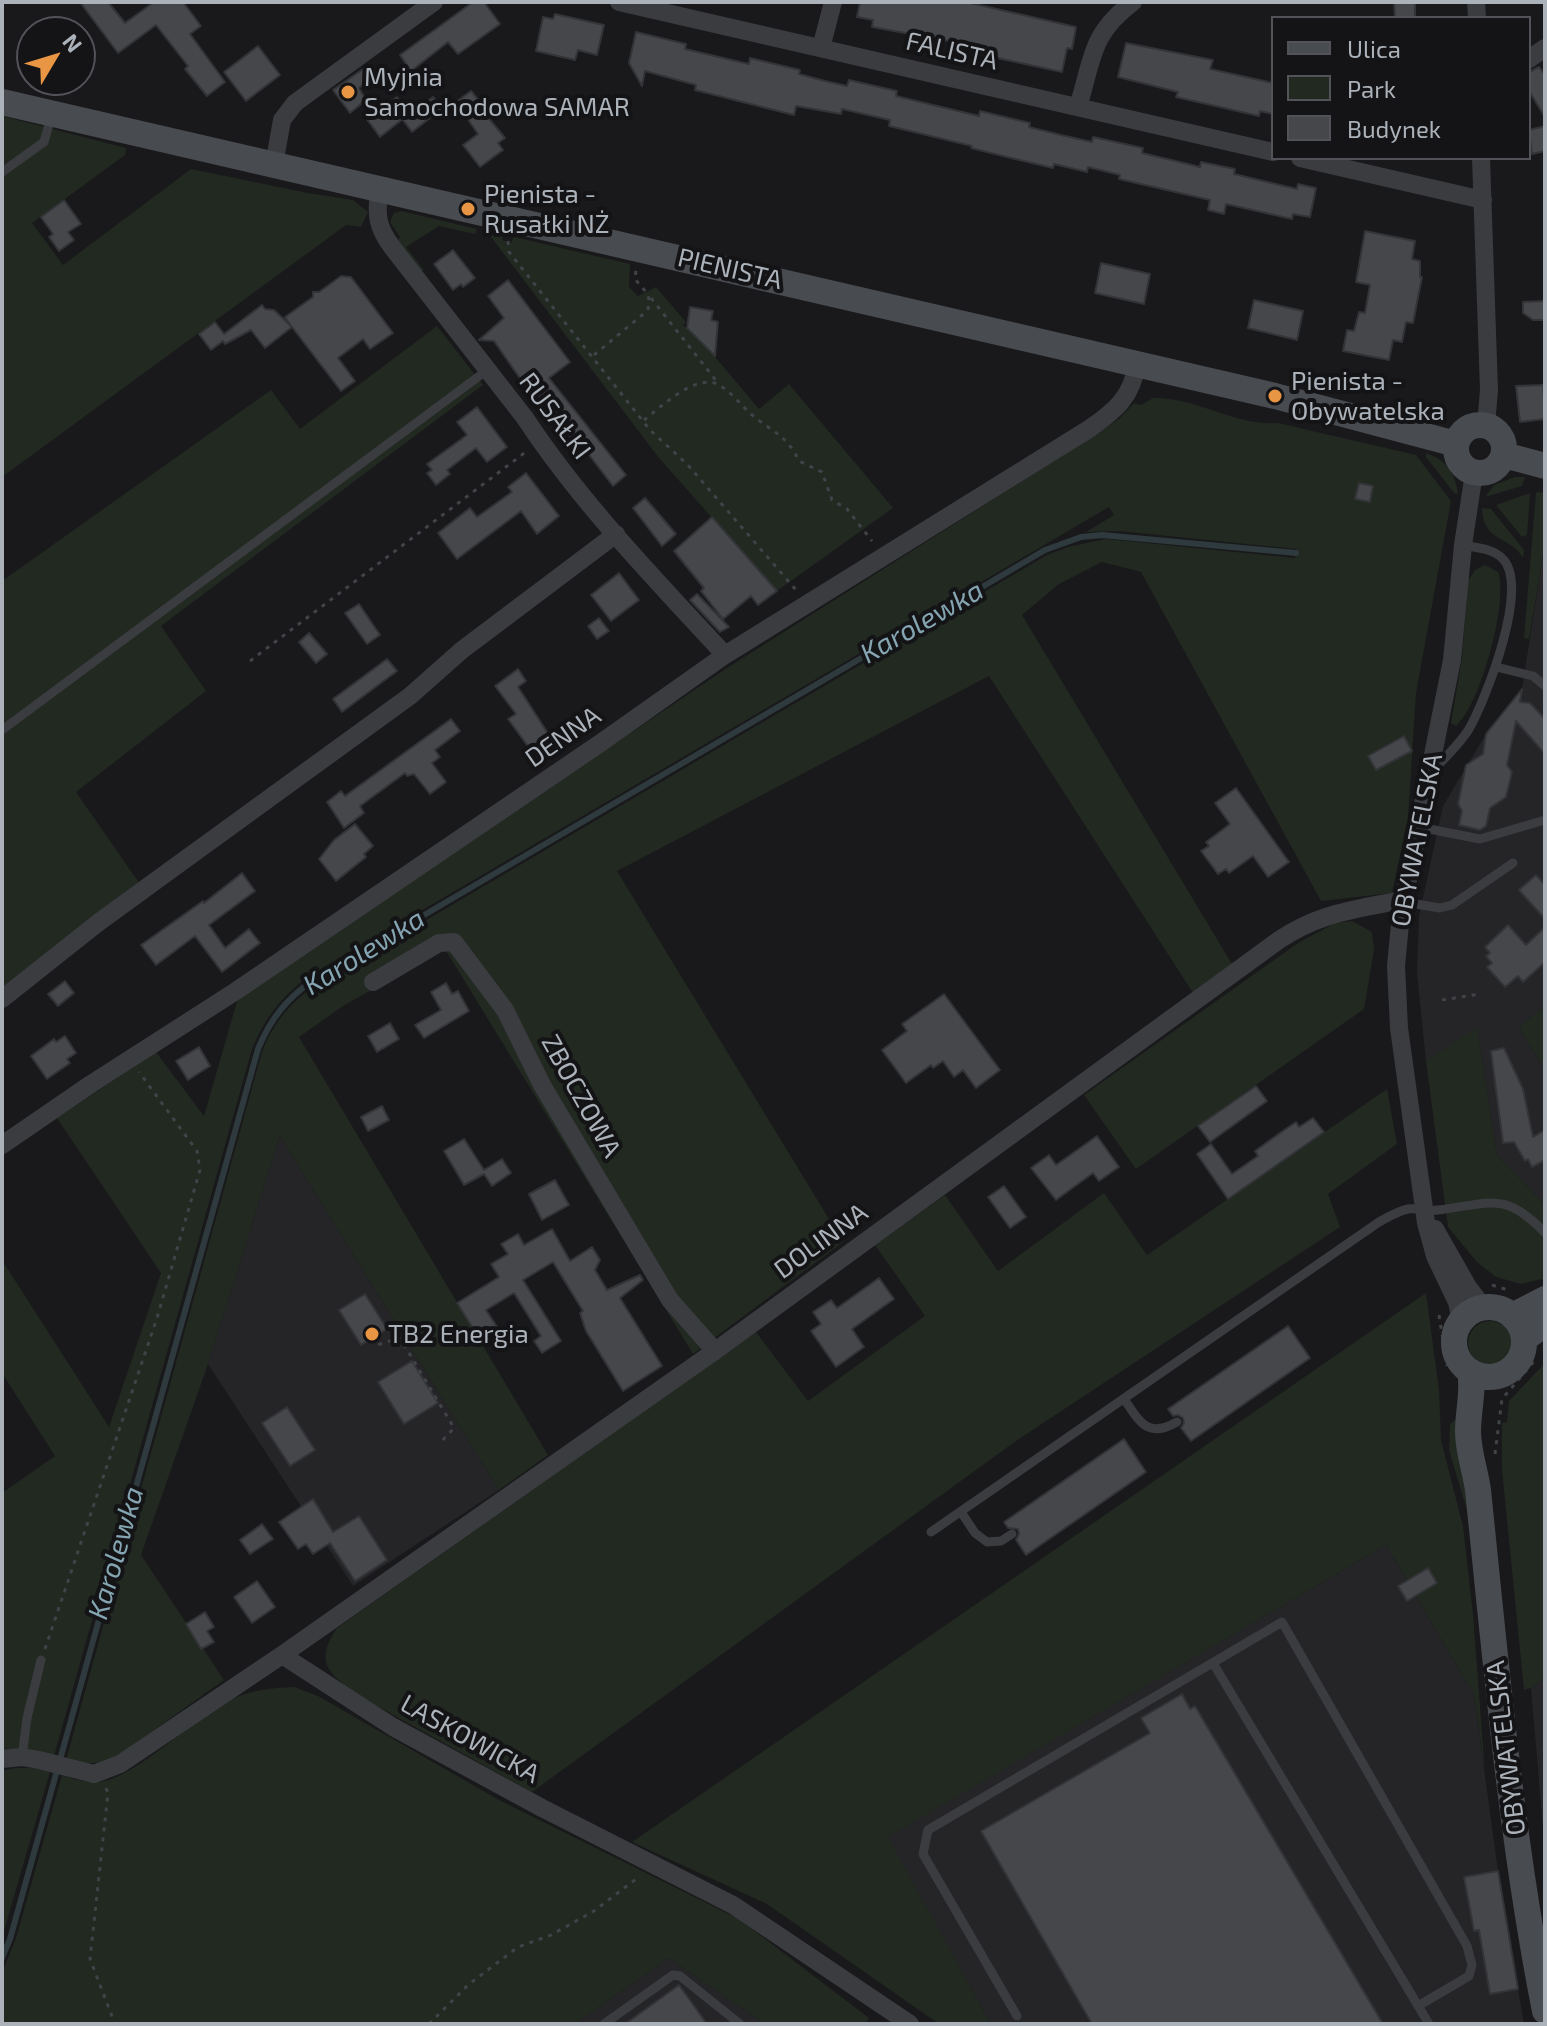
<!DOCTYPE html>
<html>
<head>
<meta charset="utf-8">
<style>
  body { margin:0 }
  #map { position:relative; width:1547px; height:2026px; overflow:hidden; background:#19191b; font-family:"Exo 2",sans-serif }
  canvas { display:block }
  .frame { position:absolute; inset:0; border:4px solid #acb2ba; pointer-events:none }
  .legend { position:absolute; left:1271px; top:16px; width:260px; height:144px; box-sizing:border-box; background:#141416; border:2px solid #515358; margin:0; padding:10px 14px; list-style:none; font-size:24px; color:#acb2ba }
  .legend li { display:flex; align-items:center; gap:16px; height:40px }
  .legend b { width:40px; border:2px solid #515358 }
  .north { position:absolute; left:16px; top:16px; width:80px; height:80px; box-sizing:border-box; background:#141416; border:2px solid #515358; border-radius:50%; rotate:52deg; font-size:22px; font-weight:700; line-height:32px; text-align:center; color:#acb2ba }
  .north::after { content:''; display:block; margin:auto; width:28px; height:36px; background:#e89644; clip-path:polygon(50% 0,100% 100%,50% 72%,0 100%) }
</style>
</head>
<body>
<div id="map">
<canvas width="1547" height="2026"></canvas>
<div class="frame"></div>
<ul class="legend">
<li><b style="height:10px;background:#484b50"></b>Ulica</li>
<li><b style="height:22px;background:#212921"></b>Park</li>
<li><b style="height:22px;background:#46474b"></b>Budynek</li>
</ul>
<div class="north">N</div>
</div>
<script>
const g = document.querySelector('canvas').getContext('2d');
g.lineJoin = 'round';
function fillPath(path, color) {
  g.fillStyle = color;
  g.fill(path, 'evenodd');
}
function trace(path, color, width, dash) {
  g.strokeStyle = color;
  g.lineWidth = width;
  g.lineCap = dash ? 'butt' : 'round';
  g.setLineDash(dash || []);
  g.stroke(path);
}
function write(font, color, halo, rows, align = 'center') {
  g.font = font + ' "Exo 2",sans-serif';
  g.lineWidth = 8;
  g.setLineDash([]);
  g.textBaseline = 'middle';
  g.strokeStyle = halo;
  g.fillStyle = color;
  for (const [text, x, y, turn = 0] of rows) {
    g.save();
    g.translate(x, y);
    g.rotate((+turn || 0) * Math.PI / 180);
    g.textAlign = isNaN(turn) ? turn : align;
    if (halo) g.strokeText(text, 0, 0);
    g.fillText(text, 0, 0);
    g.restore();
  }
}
fillPath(new Path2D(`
  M1545,543V1005L1519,1028L1545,1070V1205L1497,1155L1477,1028L1426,1061L1417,973L1419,916L1443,806L1486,734L1513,701H1520Z
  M280,1136L499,1490L353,1586L208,1364Z
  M1386,1545L1407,1580L1399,1586L1407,1601L1416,1596L1474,1695L1500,1886L1524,2024H991L887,1837Z
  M1545,1678V1838L1544,1839L1531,1688Z
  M669,1958L765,2024H575Z`), '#252528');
fillPath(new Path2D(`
  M2,116L126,148L125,155L32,223L63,265L191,169L308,193L353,200L368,212L361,227L346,225L2,477Z
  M401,211L477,229L475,234L439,226L406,247L424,270L420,273L397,242L400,237L390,222L394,213Z
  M493,233L503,236L502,240L511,243L514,237L630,264L629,287L638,296L656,287L686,322L683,325L710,351L759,409L789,384L893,508L777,591L659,458L491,237Z
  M437,326L483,385L161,626L206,691L76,792L149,897L2,1004V581L271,390L300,429Z
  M1153,398C1196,397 1235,426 1278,423L1416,455L1451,501L1416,693L1408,818L1392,893L1321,901L1141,572L1102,562L1059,584L1022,615L1232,964L1193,993L989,676L617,871L843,1242L693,1354L445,949L343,1006L299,1037L548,1455L499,1490L280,1136L208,1364L141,1555L224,1680L123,1752L105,1762L80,1764L66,1760L262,1052C273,1024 289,1004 314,986L1047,555L1068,547L1106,539L1295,558L1296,549L1119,531L1086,532L1114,515L1109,507L305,979C280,998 264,1020 252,1049L54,1756L2,1751V1493L55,1456L2,1373V1260L109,1427L161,1273L57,1118L156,1052L204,1116L238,998L727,668L1106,428L1120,418L1134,403L1141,405Z
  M1426,453C1447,460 1455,473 1458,494L1454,493L1426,457Z
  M1515,477H1525L1522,486L1485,497L1494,485Z
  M1538,492L1545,493V543L1529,639L1524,638L1536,493Z
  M1530,493L1527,535L1522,537L1496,505Z
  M1482,508L1491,509L1524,550L1523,558C1510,535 1483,543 1482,508Z
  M1485,565L1498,572C1509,601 1480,706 1456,726L1451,723L1462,658L1468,581L1475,570Z
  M1352,921L1372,932L1374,950L1364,1009L1136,1169L1084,1095L1298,943L1335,923Z
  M1545,1005V1070L1519,1028Z
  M1477,1027L1497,1155L1545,1205V1283L1542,1279L1521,1284L1496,1277L1477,1262L1448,1227L1426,1061Z
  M1387,1089L1397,1144L1328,1194L1340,1227L1016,1441L532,1792L359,1696C330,1674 313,1664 337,1628L756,1332L808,1401L925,1316L875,1245L945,1195L998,1271L1104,1193L1147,1255Z
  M1426,1293L1439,1390L1441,1440L1463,1526L1473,1614L1485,1772L1474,1695L1416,1596L1437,1583L1428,1568L1407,1580L1386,1545L888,1837L991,2024H939L767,1904L632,1842Z
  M1468 1343a22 22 0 1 1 44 0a22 22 0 1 1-44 0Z
  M1545,1363V1678L1531,1688L1524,1690L1502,1469V1423L1507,1422L1509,1401Z
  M1459,1417L1468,1514L1449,1450L1450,1424Z
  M294,1687L318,1696L499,1800L739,1919L869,2018L865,2024H765L669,1958L575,2024H2V1973L16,1938L62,1775C76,1780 90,1784 104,1781C139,1774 193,1719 228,1701C250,1690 270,1688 294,1687Z
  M15,1768H37L50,1772L2,1938V1771Z`), '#212921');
trace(new Path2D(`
  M2,1958L10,1939L258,1049C270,1020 286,999 312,981L1045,550L1081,537L1102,535L1296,553`), '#2f3a3e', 6);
const building = new Path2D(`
  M80,2H108L125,23L154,2H183L201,26L190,34L225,82L207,96L185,69L188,66L156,25L118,53Z
  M473,2H484L500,24L458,54L448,42L411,71L400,55Z
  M860,2H966L1076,27L1072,49L1067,48L1062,72L979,54L981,49L954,42L872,27L873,20L857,17Z
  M1394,2H1415V18H1395Z
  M555,14L604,25L597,55L578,50L575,60L536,51L543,17L553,19Z
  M636,32L686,44L685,49L749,64L750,58L800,70L799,74L825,81L847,86L849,80L897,91L896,96L929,104L979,116L980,111L1030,123L1029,127L1061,135L1092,142L1093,137L1143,148L1142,153L1184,163L1200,167L1201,162L1235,169L1234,174L1297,189L1298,184L1316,188L1310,217L1293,214L1292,219L1226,204L1224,214L1208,210L1210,200L1119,179L1120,175L1088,167L1087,172L1054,164L1053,168L1007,157L971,148L972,146L889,126L890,120L842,109L841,114L796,106L794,115L695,90L696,85L645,71L642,86L629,63Z
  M1126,43L1213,60L1210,69L1273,83V114L1260,111L1259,116L1176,97L1178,92L1118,77Z
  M258,46L280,75L246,101L224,72Z
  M1539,67L1545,75V117L1529,91V72Z
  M363,69L370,79L359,88L366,100L350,113L333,90Z
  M471,91L480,102L477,104L505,138L498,143L503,150L480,167L463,145L478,134L456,102Z
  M397,97L409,114L380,137L366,118Z
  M433,97L443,108L412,132L403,120Z
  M1545,126V151L1532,154L1529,130Z
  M64,200L81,224L68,232L74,240L59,251L49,237L53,234L41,217Z
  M1365,231L1415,241L1412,259L1420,261V277H1422L1413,323L1406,322L1402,342L1393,340L1389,360L1343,351L1347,330L1354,331L1359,312L1365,313L1370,285L1356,282Z
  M453,250L475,278L463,287L461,284L453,290L434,264Z
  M1101,263L1150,274L1144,304L1095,293Z
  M341,276L351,277L393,333L370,349L363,339L338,358L355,381L341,391L292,327L265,348L251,330L225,344L223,341L211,350L199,334L215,322L224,334L262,305L265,309L274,310L291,326L285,317L313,297V292H319Z
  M508,280L570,362L549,378L626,475L613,486L580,443L578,445L556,420H546L548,410L529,385L526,387L494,341L479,340L504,318L488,296Z
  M1254,300L1303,311L1297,340L1248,328Z
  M1545,301V320H1533L1523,313V302Z
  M690,307L713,311L711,320L718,322L715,356L687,328Z
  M1543,385L1545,419L1520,422L1516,386Z
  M477,407L507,447L487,462L476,448L447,470L450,474L436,485L427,473L432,470L427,464L467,435L457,422Z
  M526,473L559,516L537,534L521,511L457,559L438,533L470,508L477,517L512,492L508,487Z
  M1359,483L1373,486L1370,502L1355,499Z
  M645,498L676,534L662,546L633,508Z
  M712,517L777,591L758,605L751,596L723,619L701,591L704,588L674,551Z
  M619,573L639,600L611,621L591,595Z
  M697,594L729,627L720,632L690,600Z
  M359,604L380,635L367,644L345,613Z
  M599,618L609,631L597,639L588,626Z
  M309,633L327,654L316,663L299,642Z
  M387,659L397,671L342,712L333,699Z
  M518,669L526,681L518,687L549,735L530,749L508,719L516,714L495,686Z
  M1522,689L1520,702L1530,703L1545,719V754L1516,721L1507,765L1512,772L1506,797L1490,808L1486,826L1480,830L1459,825L1462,811L1458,804L1466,765L1483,754L1486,734Z
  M451,719L460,731L435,750L440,757L432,763L446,782L430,794L414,774L407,776L405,773L360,806L364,813L344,828L327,802L341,791L345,796Z
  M1404,736L1412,751L1376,770L1368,756Z
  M1236,788L1289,862L1268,877L1253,856L1229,873L1226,869L1218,874L1201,851L1209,846L1206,842L1230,824L1215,803Z
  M355,824L373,846L364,854L366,857L336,881L319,859L334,840Z
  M242,873L255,891L209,925L225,948L249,929L260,943L222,972L195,936L156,965L141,945L203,901L204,903Z
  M1536,875L1545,885V919L1519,890Z
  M1508,925L1526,945L1545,927V962L1523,982L1518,976L1505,987L1487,967L1492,963L1486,956L1490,953L1485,947Z
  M65,981L74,993L58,1006L48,994Z
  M446,983L452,994L458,991L469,1011L424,1038L415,1025L441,1010L431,992Z
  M944,994L1000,1070L976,1088L963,1070L954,1077L943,1061L933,1068L931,1065L906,1083L882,1050L907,1031L902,1024Z
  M390,1023L399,1039L377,1052L368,1036Z
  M65,1036L76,1053L67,1059L70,1063L47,1079L31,1056L54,1039L56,1042Z
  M199,1047L210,1066L188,1080L176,1061Z
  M1504,1048L1523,1089L1533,1137L1545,1130V1160L1532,1167L1528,1159L1525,1161L1514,1142L1503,1143L1491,1051Z
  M1256,1086L1267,1101L1210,1142L1198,1126Z
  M382,1106L389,1120L368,1131L361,1117Z
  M1313,1118L1324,1132L1228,1199L1197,1154L1211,1144L1232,1174L1258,1156L1255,1151L1280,1133L1296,1122L1299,1127Z
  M1097,1136L1119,1167L1099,1181L1093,1173L1056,1200L1031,1168L1049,1155L1056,1165Z
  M464,1139L484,1170L502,1159L511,1173L492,1186L484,1174L464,1185L444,1151Z
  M555,1180L569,1205L542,1220L529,1194Z
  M1004,1186L1026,1217L1010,1228L988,1197Z
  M552,1229L570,1261L592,1247L600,1260L595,1270L607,1290L640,1275L643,1280L620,1298L662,1366L623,1391L586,1331L580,1313L583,1311L553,1262L523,1280L561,1341L542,1353L534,1341L541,1336L514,1293L486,1310L499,1330L481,1341L457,1303L499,1277L491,1264L508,1254L501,1244L518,1234L524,1245Z
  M879,1278L894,1299L852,1329L864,1347L836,1367L811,1331L821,1324L813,1312L831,1300L837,1308Z
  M365,1294L387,1329L361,1345L339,1310Z
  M1288,1326L1310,1358L1191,1441L1181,1428L1184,1423L1183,1418L1178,1415L1173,1416L1168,1409Z
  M412,1361L438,1403L404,1424L378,1382Z
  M287,1407L315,1450L290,1466L262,1423Z
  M1124,1439L1146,1472L1026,1555L1016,1540L1019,1534L1018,1529L1008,1528L1004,1522Z
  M313,1499L333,1532L359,1516L387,1560L355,1581L330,1543L313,1554L306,1544L298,1549L279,1522Z
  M262,1524L273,1539L250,1554L240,1540Z
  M1428,1568L1437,1583L1407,1601L1398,1586Z
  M257,1581L275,1607L252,1623L234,1597Z
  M205,1612L214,1627L207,1631L214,1642L201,1649L186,1624Z
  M1182,1694L1190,1709L1195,1706L1383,2024H1092L981,1831L1150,1733L1141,1718Z
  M1498,1871L1518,1989L1490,1994L1479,1930L1474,1931L1464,1877Z
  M679,1985L707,2024H625Z`);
fillPath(building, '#46474b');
trace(building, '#333437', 2);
trace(new Path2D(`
  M508,241L509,252L650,430L687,464L796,590
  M651,298L718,383
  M594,355L647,311C654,297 643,289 635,279L636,270
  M644,420C661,407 697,372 719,385C731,392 741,405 751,414C772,432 787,435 799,461L822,472L832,500L847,509L872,541
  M250,661L527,451
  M1442,1000L1480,994
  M1492,1285L1511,1291
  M1439,1315L1447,1366
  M372,1338L377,1345L400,1338L454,1428L439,1444
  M1495,1454L1502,1399L1536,1359
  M45,1649L157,1318L200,1170L197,1151L139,1072
  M106,1788L108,1793L90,1959L115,2024
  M429,2024L468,1985L518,1947L551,1935L594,1911L640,1876`), '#404347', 3, [4, 6]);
trace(new Path2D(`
  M2,172L44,142L51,117
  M1496,667L1533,676L1545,686
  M2,730L486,371
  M1432,771C1445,758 1459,745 1469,729C1486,699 1530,587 1503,559C1493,548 1476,548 1463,545
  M1419,827L1480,839L1545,820
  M1404,902L1440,908L1452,905L1513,863
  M1124,1399C1140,1422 1147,1439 1177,1422
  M961,1512L975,1533L987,1542L1001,1541L1012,1534
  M931,1532L1379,1222C1388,1217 1398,1211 1408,1209C1418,1208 1428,1211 1438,1210C1490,1204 1504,1190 1545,1233
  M1213,1663L1429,2024
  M22,1757L27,1718L41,1660
  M1017,2016L923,1854L928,1830L1282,1622L1467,1946L1472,1965L1469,1976L1418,2006
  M604,2024L673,1975L680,1976L740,2024`), '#3a3c40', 9);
trace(new Path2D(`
  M619,2L1273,152
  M1476,2L1477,18
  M821,48L833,2
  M1529,59L1545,48
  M1078,107C1093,59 1090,34 1133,2
  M1300,158L1483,200
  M1481,158L1489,390L1486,425
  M274,165L282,120L295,103L434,2
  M379,190C376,215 377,227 392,247L525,418C581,503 655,579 725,655
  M373,982L439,943L454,942L505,1010L542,1085L670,1300L715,1351
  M2,999L99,922L410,696L462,650L616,534
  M2,1145L91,1084L236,991L602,742L725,655L1089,429C1115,411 1132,397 1137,364
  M1435,1229L1468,1287L1484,1308
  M1461,1321L1457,1302L1435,1256L1426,1223L1399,1028L1396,966L1401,914L1452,660L1463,545L1474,473
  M282,1655L393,1727L542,1808L733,1905L910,2024
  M2,1759L22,1757L39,1760L94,1774L120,1764L282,1655L715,1351L1279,940C1320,913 1349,911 1396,901L1404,902`), '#3a3c40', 18);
trace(new Path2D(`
  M2,102L1275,396L1456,444
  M1456 449a24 24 0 1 1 48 0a24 24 0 1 1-48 0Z
  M1504,455L1545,466
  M1454 1342a35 35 0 1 1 70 0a35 35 0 1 1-70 0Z
  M1512,1316L1545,1299
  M1524,1339L1545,1324
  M1470,1371C1474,1391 1468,1411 1468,1431C1468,1452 1475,1469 1478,1490C1496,1664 1511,1839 1545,2011`), '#484b50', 26);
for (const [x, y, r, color] of [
  [348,92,8,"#e89644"],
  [468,209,8,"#e89644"],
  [1275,396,8,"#e89644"],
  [372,1334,8,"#e89644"]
]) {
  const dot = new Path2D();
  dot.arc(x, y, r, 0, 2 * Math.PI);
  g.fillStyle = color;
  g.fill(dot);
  trace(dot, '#141416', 3);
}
write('26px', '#acb2ba', '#141416', [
  ["FALISTA",952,51,13],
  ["PIENISTA",730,269,13],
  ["RUSAŁKI",555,416,53],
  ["DENNA",563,737,-35],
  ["OBYWATELSKA",1417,840,-79],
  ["ZBOCZOWA",581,1096,61],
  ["DOLINNA",821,1241,-36],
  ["LASKOWICKA",470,1739,29],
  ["OBYWATELSKA",1506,1748,-97]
]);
write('26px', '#acb2ba', '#141416', [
  ["Myjnia",364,77],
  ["Samochodowa SAMAR",364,107],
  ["Pienista -",484,194],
  ["Rusałki NŻ",484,224],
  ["Pienista -",1291,381],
  ["Obywatelska",1291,411],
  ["TB2 Energia",388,1334]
], 'left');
write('italic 28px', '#85a5b2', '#141416', [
  ["Karolewka",922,622,-30],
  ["Karolewka",364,952,-32],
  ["Karolewka",116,1553,-74]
]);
</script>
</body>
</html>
